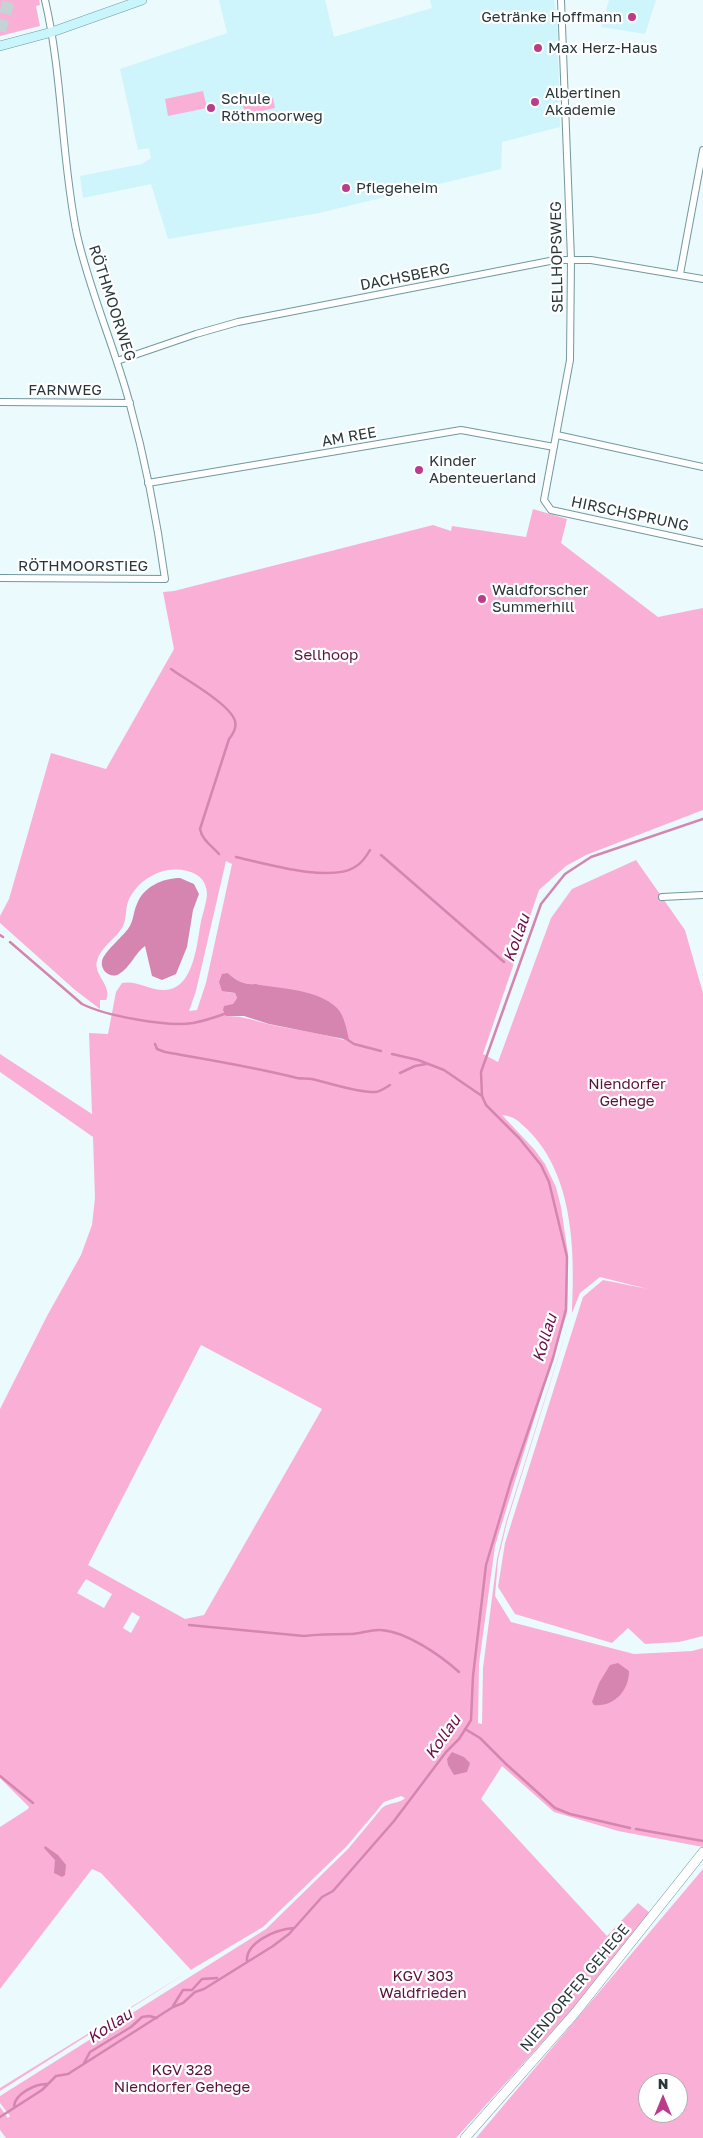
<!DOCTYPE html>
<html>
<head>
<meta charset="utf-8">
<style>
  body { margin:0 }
  #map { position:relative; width:703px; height:2138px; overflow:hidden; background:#ebfafd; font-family:"Golos Text",sans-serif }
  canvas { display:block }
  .north { position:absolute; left:638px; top:2073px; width:50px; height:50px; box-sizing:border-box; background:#fff; border:1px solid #a9afb0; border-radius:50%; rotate:0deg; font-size:14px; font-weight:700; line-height:20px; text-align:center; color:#28373a }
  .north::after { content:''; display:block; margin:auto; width:18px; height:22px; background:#bb3c89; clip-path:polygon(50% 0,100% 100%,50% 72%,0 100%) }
</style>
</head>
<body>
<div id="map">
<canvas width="703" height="2138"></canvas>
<div class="north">N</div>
</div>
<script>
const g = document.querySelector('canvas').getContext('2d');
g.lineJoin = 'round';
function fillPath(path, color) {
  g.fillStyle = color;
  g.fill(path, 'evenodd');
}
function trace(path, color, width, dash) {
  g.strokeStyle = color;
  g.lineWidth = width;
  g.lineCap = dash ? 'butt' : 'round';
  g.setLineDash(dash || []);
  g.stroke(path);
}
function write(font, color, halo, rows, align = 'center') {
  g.font = font + ' "Golos Text",sans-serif';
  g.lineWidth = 4.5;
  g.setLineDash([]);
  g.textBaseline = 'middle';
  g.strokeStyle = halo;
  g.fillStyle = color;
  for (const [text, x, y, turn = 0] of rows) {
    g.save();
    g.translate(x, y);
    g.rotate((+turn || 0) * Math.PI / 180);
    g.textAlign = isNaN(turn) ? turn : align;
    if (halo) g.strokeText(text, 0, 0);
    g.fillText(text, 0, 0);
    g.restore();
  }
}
fillPath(new Path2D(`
  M219,0H325L334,37L432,8L430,0H554L557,17L560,127L502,142L501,169L319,213L168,239L151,184L83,198L80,176L142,164L151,158L149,148L138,150L120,69L227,33Z
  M609,0H656L645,34L601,27Z`), '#cef4fc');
fillPath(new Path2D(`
  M0,0H39L40,5L36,6L40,26L0,36Z
  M203,91L207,108L168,116L165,99Z
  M273,98L275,108L245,115L243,105Z
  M533,509L567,519L561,543L658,617L703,608V810L586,855L566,866L539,890L483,1054L498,1062L551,918L572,889L636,860L685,930L703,993V1636L679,1642L645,1644L628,1628L612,1643L515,1614L498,1587L505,1543L583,1297L603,1280L648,1289L600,1277L580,1293L572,1313L507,1522L498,1560L495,1596L511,1622L634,1654L692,1651L703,1648V1847L618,1831L554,1812L502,1766L481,1799L607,1936L638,1903L650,1913L585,1995L456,2138H6L0,2130V2107L8,2118L10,2116L0,2103V2096L266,1929L348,1849L382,1808C389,1802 399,1804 405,1798L401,1796L384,1802L346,1847L263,1927L194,1968L0,2091V2088L191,1970L101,1873L92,1869L0,1989V1827L28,1809L29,1807L0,1778V1409L47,1316L81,1255L92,1225L95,1198L93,1137L0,1072V1054L92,1114L89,1033L108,1034L116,992L122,983C137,980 149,990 164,990C194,990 197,943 201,921C203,913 206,904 207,895C207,882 200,874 187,871C164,865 137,879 128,902C125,910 127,920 122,928C115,939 100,948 97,961C93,975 113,986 106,1000H100V1009L75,990L0,923V916L9,899L51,753L106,769L174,649L163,592L174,591L433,525L451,531L452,526L526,537ZM226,861L232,864L206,983L197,1010L189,1011L196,991ZM228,973C236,981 245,985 256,984L316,996L344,1040C320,1033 296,1030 272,1025C256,1021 243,1016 226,1016L237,998L235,993L227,992ZM502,1115C516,1117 518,1121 528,1130C574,1176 575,1252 572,1313L506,1522L497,1559L483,1668L482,1724L478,1723L479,1664L495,1546L567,1313L568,1254L561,1207L556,1187L545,1164L534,1149ZM201,1345L322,1409L204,1615L185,1619L88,1565ZM86,1579L112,1594L104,1608L77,1593ZM132,1612L140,1617L131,1633L123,1628Z
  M703,1869V2138H476ZM648,2083H678V2113H648Z`), '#fab0d6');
fillPath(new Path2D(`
  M180,878L194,884L199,894L193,910L187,947L176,974L162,980L152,976L145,946C135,953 130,968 119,974C111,979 100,971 102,961C104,952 122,937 128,929C134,921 133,912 137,904C143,887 163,878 180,878Z
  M228,973C236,981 245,985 256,984C281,989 318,989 337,1008C344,1015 347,1030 349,1040L269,1024L244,1016H226L223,1010L224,1006L233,1004L237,998L235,993L222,991L219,982L222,974Z
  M618,1663L629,1671C629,1691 614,1707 594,1705L592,1702L599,1683L610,1665Z
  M452,1752L464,1757L470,1763L467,1772L454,1775L448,1765L447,1759Z
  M45,1846L58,1855L66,1865L65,1875L62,1877L54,1873L55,1860L44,1848Z`), '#d585b0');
trace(new Path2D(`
  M171,669C186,680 230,704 235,721C237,728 233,734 229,739L200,829C202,840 212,846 219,854
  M381,855L504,962
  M236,857C263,863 330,883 355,867C362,863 366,857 370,850
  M0,935L3,937
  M10,942L82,1004C106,1016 167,1027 193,1023C204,1021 216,1017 227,1013
  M345,1038L354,1044L381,1051
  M155,1044L157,1049L165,1052C209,1060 254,1067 297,1078C302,1079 307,1078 312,1079C330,1083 358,1093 376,1092C381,1091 385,1088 390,1085
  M392,1054L418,1060L444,1070L482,1096
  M400,1073L415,1066L426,1064
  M189,1625L304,1636C320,1634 334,1634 350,1634C360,1634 371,1629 381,1630C407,1632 440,1655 459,1672
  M465,1729L480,1738L506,1764L555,1808L570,1814L630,1828
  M0,1776L33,1803
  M636,1829L703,1841
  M247,1962C245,1942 277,1929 294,1928
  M173,2006L183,1990H192L202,1979L217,1978
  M84,2063L90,2052L131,2027L142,2017L149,2016L157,2018
  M14,2106C15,2094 36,2083 48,2084
  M0,2117L42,2090L56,2076L68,2074L173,2007L183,2003L195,1992L204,1989L273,1946L289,1934L322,1897L333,1891L394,1821L446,1752L459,1739L471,1720L473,1676L486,1565L511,1481L553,1358L566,1309L567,1257L549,1182L541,1165L519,1138L486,1105L482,1096L481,1072L541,904L565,874L591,857L703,819`), '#d585b0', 2.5);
trace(new Path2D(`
  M0,31L9,0`), '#c4d3d6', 12, [12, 6]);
const minor = new Path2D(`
  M561,0L571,259L570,360L544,500L551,510L703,543
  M680,274L703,150
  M117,361L196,334L238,322L555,260H591L703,279
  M0,402L130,403
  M557,435L703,467
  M148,483L461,430L554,447
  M0,578L165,579C157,520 145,459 129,401C114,346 90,292 77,235C61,158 63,77 45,0
  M662,897L703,895`);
const tertiary = new Path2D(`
  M465,2138L575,2013L703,1852`);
const secondary = new Path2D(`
  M0,46L52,32L142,0`);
trace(minor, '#73989f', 8);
trace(tertiary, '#73989f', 10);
trace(secondary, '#73989f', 10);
trace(minor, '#fff', 6);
trace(tertiary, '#fff', 9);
trace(secondary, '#c9f5fc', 9);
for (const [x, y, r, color] of [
  [632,17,5,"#bb3c89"],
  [538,48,5,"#bb3c89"],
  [535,102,5,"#bb3c89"],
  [211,108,5,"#bb3c89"],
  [346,188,5,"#bb3c89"],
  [419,470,5,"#bb3c89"],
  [482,599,5,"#bb3c89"]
]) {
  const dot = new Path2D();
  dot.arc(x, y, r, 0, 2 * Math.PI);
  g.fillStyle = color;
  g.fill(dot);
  trace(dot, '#fff', 2);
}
write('15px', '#28373a', '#fff', [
  ["Getränke Hoffmann",622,17,"right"],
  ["Max Herz-Haus",548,48],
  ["Albertinen",545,93],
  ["Akademie",545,110],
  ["Schule",221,99],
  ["Röthmoorweg",221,116],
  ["Pflegeheim",356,188],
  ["Kinder",429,461],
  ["Abenteuerland",429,478],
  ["Waldforscher",492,590],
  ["Summerhill",492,607]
], 'left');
write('15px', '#28373a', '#fff', [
  ["SELLHOPSWEG",557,257,-91],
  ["DACHSBERG",405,277,-11],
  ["RÖTHMOORWEG",112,303,72],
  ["FARNWEG",65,390],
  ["AM REE",349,437,-10],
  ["HIRSCHSPRUNG",630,514,12],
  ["RÖTHMOORSTIEG",83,566],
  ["NIENDORFER GEHEGE",575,1988,-50]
]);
write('15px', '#59123e', '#fff', [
  ["Sellhoop",326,655],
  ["Niendorfer",627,1084],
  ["Gehege",627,1101],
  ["KGV 303",423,1976],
  ["Waldfrieden",423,1993],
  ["KGV 328",182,2070],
  ["Niendorfer Gehege",182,2087]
]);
write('italic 16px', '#6c0b4b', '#fff', [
  ["Kollau",517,938,-70],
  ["Kollau",545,1338,-73],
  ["Kollau",443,1737,-55],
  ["Kollau",110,2026,-33]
]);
</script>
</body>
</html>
